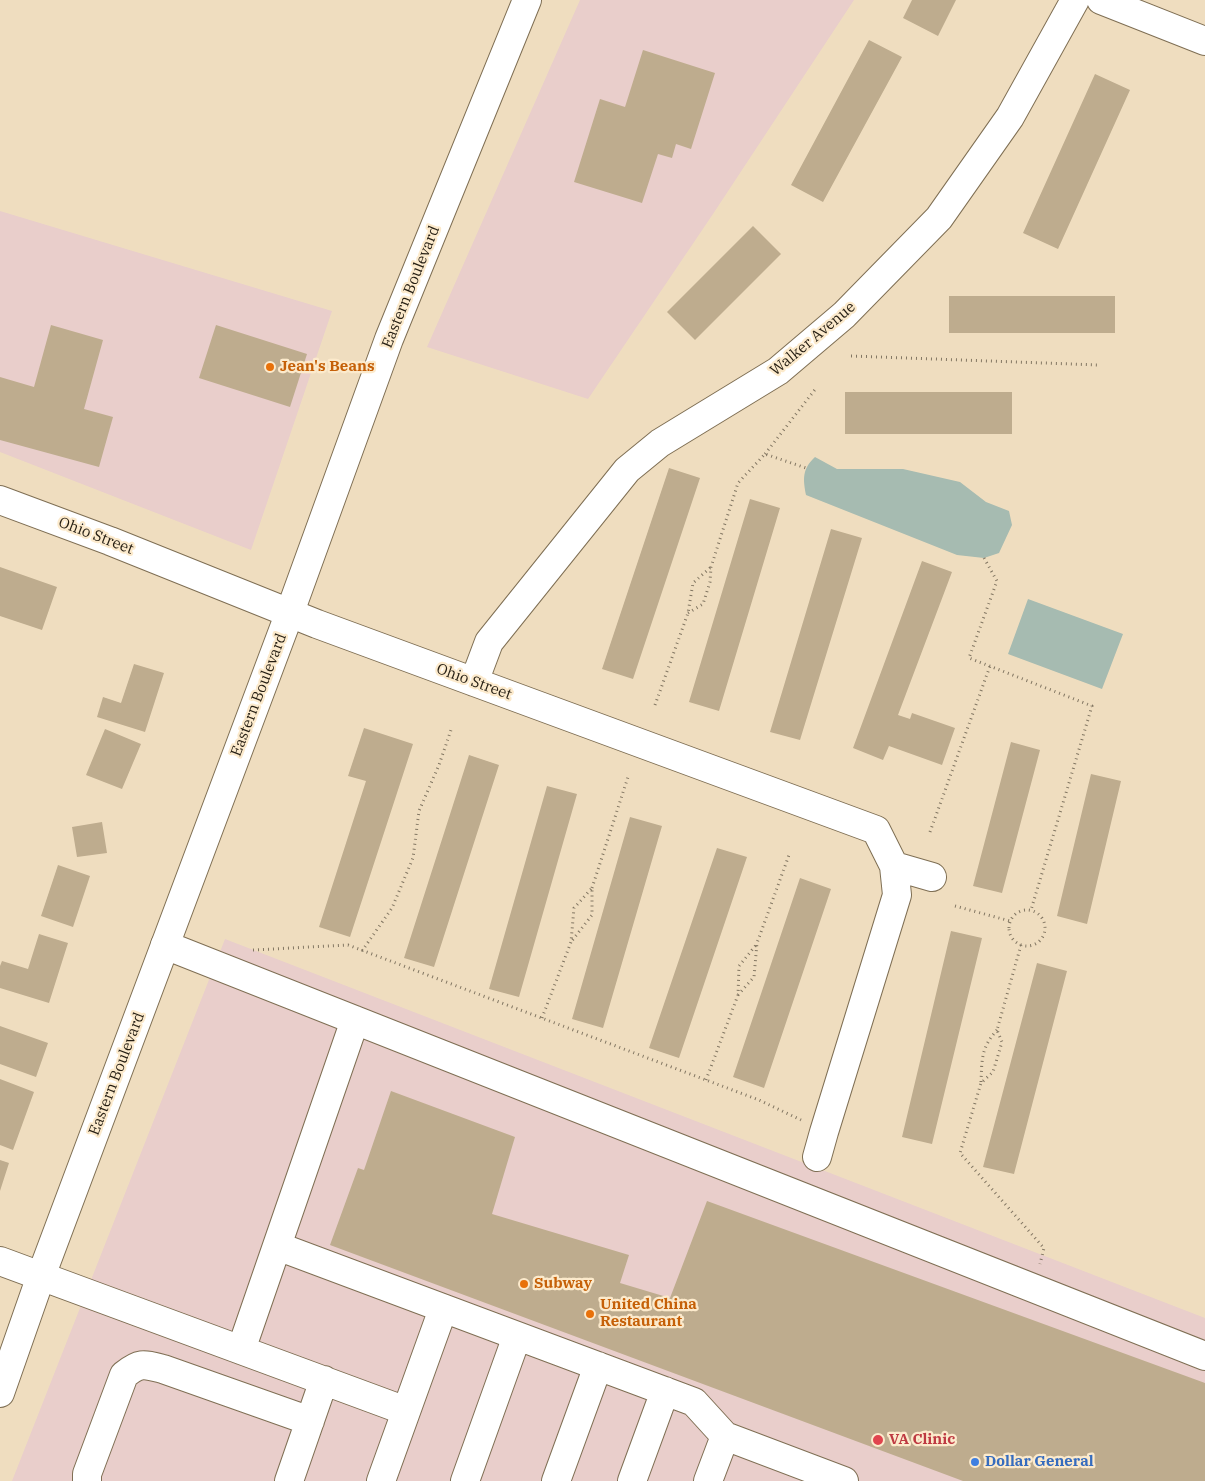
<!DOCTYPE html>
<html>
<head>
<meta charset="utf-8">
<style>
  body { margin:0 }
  canvas { display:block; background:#efddbf }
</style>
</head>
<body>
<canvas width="1205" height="1481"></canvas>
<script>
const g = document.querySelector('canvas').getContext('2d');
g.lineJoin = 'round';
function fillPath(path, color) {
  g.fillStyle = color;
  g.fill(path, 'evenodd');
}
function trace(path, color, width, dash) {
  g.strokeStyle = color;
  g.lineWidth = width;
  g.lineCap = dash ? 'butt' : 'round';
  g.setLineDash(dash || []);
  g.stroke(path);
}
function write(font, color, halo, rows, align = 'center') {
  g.font = font + ' "IBM Plex Serif",serif';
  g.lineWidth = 4.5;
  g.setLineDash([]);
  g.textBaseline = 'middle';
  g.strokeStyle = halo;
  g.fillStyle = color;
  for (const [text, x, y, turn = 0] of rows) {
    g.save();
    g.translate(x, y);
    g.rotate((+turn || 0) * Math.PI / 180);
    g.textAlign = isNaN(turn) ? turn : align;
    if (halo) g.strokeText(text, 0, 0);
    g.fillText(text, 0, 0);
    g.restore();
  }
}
fillPath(new Path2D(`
  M580,0H854L713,214L588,399L427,347Z
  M0,211L332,311L251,550L0,452Z
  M225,939L1205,1318V1481H12Z`), '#e9cecb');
fillPath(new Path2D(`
  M815,457L837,469H903L960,482L986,502L1009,511L1012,525L999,553L984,558L957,555L806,495C803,479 802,469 815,457Z
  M1028,599L1123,634L1102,689L1008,654Z`), '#a6bbb1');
fillPath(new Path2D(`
  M912,0H956L938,36L903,18Z
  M869,40L902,57L823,202L791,185Z
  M643,50L715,73L691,149L676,144L672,158L658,154L642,203L574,182L600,99L625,107Z
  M1095,74L1130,90L1058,249L1023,233Z
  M753,226L781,254L695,340L667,312Z
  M949,296H1115V333H949Z
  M51,325L103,340L84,409L113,417L99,467L0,440V377L34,387Z
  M216,325L307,354L290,407L199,378Z
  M845,392H1012V434H845Z
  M669,468L700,478L633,679L602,669Z
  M750,499L780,508L719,711L689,702Z
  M831,529L862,538L800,740L770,732Z
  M922,561L952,572L898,715L910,719L912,713L955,728L942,765L889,746L883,760L853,748Z
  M0,567L57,587L42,630L0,616Z
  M134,664L164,673L145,732L97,717L103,697L121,703Z
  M364,728L413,744L350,937L319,927L366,781L348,776Z
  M105,729L141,744L122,789L86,775Z
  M1011,742L1040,750L1002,893L973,886Z
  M469,755L499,765L434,967L404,958Z
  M1091,774L1121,781L1087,924L1057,916Z
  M547,786L577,794L519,997L489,989Z
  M630,817L662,826L603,1028L572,1019Z
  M102,822L107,853L77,857L72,827Z
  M717,848L747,857L679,1058L649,1048Z
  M58,865L90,876L73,927L41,916Z
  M800,878L831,889L764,1088L733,1077Z
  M951,931L982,938L932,1144L902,1137Z
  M39,934L68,943L49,1003L0,988V966L2,961L28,969Z
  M1037,963L1067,971L1014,1174L983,1167Z
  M0,1026L48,1043L36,1077L0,1064Z
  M0,1079L34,1092L13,1150L0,1145Z
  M391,1091L515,1137L492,1214L629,1255L620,1283L670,1298L707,1201L1205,1383V1481H963L330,1245L358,1168L364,1170Z
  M0,1160L9,1163L0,1191Z`), '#beac8e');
const minor = new Path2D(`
  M1101,0L1205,41
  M0,500L110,541L317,624L876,830L894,866L932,877
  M474,682L489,642L627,470L660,443L778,371L844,315L939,218L1010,117L1075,0
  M165,945L1205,1356
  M817,1157L824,1132L897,895L894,866
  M277,1246L694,1402L725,1436L844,1481
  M0,1261L406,1411
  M241,1350L355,1020
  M87,1481V1474L124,1375C140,1362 144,1364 163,1369L310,1421
  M289,1481L324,1380
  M381,1481L443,1309
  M465,1481L517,1336
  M556,1481L598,1366
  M632,1481L665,1391
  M708,1481L725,1436`);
const major = new Path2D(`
  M0,1393L41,1276L290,612L389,339L527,0`);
trace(minor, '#7f6f54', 30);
trace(major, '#7f6f54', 30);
trace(new Path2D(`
  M851,356L1099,365
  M765,454L817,387
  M984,558L997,581L969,658L1092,706L1031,910
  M688,613L703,604L710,582L711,567L738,483L765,454L806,468
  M655,705L688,613L693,583L711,567
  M930,832L990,666
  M592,888L629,774
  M955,906L1010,921
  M1009 928a18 18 0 1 1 36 0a18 18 0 1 1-36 0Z
  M1021,945L997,1030L1002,1042L993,1072L981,1083L960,1153L1044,1248L1040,1264
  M253,950L348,945L759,1100L801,1120
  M362,951L392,908L413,858L419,811L439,765L451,730
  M738,995L754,977L757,943L789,855
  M542,1018L571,942L574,908L592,888V915L571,942
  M706,1080L738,995L739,966L756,945
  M981,1082C982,1059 981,1048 997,1030`), '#827662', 3, [1, 4]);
trace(minor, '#fff', 28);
trace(major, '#fff', 28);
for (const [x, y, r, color] of [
  [270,367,5,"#e8710a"],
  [524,1284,5,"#e8710a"],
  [590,1314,5,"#e8710a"],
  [878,1440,6,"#e0444e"],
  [975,1462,5,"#3f7fe0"]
]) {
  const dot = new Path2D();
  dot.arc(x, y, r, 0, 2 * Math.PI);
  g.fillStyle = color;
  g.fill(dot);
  trace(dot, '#fceacc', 2);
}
write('15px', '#241d12', '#fceacc', [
  ["Eastern Boulevard",411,287,-68],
  ["Walker Avenue",813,339,-40],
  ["Ohio Street",96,536,21],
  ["Ohio Street",474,682,20],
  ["Eastern Boulevard",259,695,-69],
  ["Eastern Boulevard",117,1074,-69]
]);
write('bold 15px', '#c56008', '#fceacc', [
  ["Jean's Beans",280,367],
  ["Subway",534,1284],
  ["United China",600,1305],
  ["Restaurant",600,1322]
], 'left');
write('bold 15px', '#be3a42', '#fceacc', [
  ["VA Clinic",889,1440]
], 'left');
write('bold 15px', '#366cbe', '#fceacc', [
  ["Dollar General",985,1462]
], 'left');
</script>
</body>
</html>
